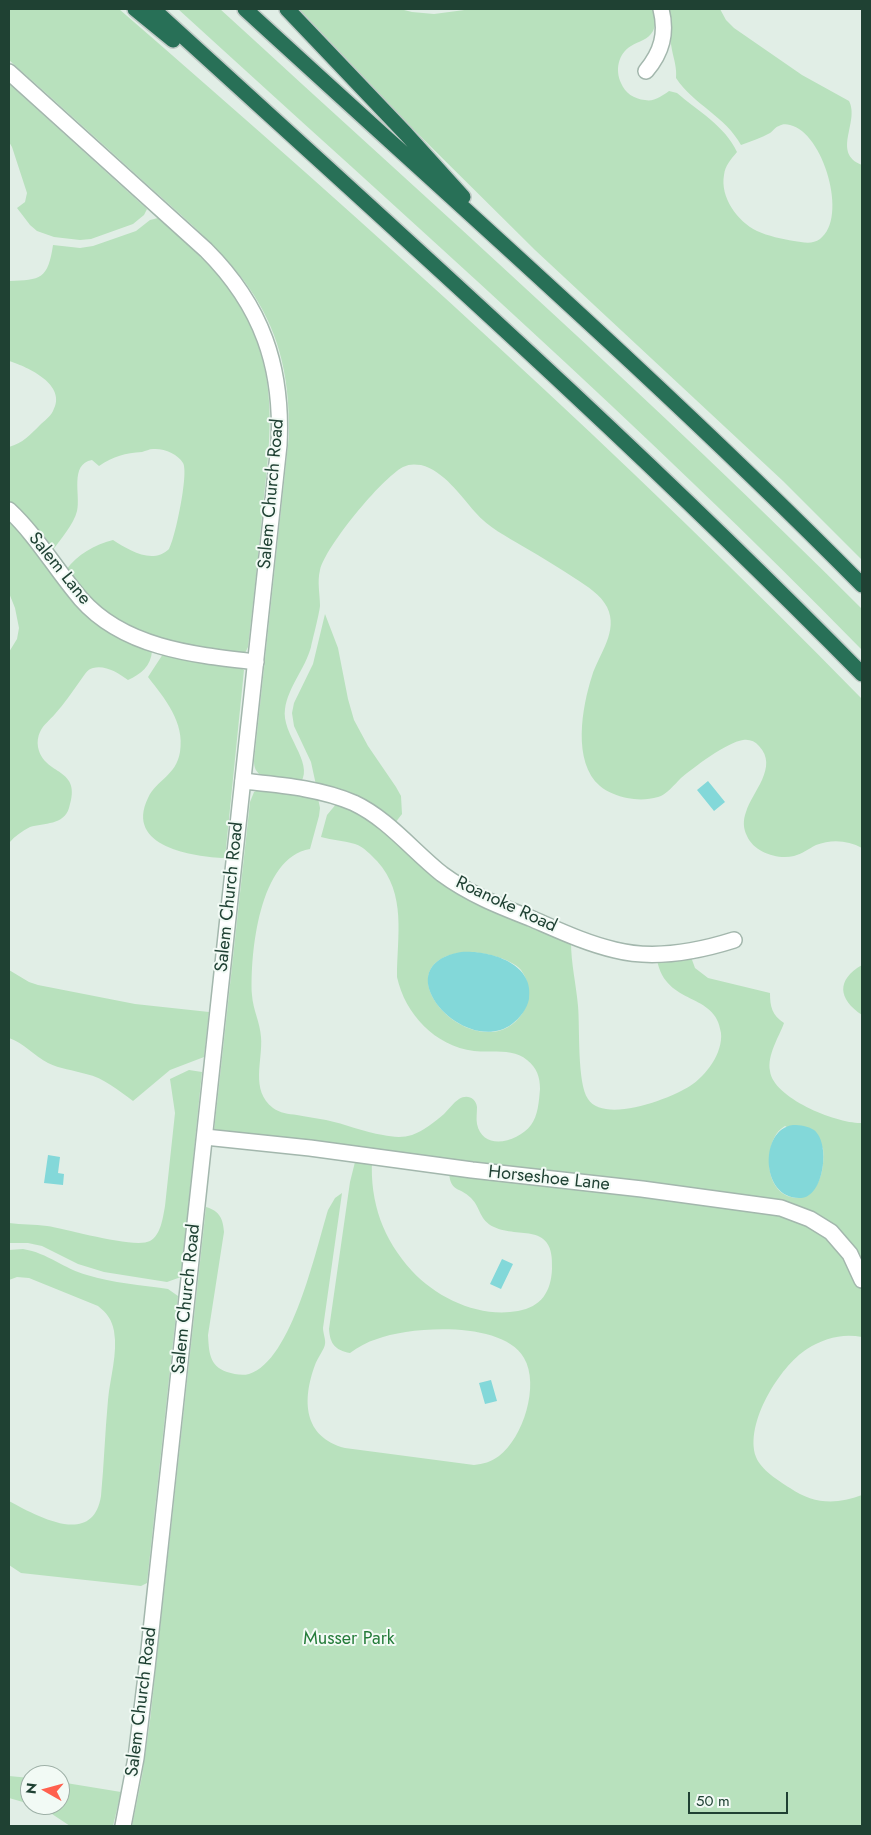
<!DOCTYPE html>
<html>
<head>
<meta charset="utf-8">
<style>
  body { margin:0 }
  #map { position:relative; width:871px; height:1835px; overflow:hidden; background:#e1eee6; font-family:Jost,sans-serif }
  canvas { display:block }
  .frame { position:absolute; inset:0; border:10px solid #1f4133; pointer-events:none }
  .north { position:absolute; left:20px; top:1765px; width:50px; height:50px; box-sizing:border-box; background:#f2faf5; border:1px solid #9eb0a7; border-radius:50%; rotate:277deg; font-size:14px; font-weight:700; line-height:20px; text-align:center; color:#1f4133 }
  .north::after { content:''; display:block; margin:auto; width:18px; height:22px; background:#ff604e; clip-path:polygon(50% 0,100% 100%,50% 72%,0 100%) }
  .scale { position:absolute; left:688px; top:1792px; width:100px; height:22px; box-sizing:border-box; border:2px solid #1f4133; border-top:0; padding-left:6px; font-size:15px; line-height:18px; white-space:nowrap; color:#1f4133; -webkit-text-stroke:4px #f2faf5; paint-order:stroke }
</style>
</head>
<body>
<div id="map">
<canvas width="871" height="1835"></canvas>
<div class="frame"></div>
<div class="north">N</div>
<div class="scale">50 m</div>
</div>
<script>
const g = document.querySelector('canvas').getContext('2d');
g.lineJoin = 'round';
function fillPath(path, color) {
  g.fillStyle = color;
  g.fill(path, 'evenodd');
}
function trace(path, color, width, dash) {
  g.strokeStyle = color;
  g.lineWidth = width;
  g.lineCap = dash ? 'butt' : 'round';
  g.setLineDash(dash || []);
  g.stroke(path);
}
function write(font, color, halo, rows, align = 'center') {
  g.font = font + ' Jost,sans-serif';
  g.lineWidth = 4;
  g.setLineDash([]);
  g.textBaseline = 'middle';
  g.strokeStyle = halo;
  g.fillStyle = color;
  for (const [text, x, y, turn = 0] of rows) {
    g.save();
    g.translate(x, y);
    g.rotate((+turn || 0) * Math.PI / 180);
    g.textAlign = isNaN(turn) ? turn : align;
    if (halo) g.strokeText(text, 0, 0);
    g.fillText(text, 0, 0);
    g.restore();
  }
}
fillPath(new Path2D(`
  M9,9H119C374,230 626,457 862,699V848C848,840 831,839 816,845C808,849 802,854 794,856C777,860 754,852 747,836C743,828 743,820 746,812C752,792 779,767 759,746C755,741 749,739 743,740C727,742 693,768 681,778C674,785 666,795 658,797C648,800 637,800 627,798C618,796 607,792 600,786C572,762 582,707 592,676C599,654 619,631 607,607C601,595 587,586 576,579C559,568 542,557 524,547C506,536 489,528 475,512C460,495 444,471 421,465C414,464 409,464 403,467C381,479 326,546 320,570C317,582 320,594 320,606C319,615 313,638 311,647C305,669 288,687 285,709C281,734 314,762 301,782L262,776C256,772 254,768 254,761L289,436C292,305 230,259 141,179C97,139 53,99 9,60Z
  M178,9H220C436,207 655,402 862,609V650C644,427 409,220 178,9Z
  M298,9H400L412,12L434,14L472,9H654C655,17 657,23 653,31C648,40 639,41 631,46C618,54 615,70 621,83C625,93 634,99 645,100C654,102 662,96 669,91L677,93C698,111 725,126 737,152C731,159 725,166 724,175C720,197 737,221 757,231C768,236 782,239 794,241C802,242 812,245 820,239C849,218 823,132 790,125C786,124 782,124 779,126C775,127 773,131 770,133C761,138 751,141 741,145C725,116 694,105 676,78C677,68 674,60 672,50C669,36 672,23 668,9H720L726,20L734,28L802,75L849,101C860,122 831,153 862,165V560L783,481L535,250L412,128Z
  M9,84L147,209L144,215L133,224L91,239L80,240L54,237L37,231L30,225L17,208L25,202L27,193L12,147L9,142Z
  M158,218C184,242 212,264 232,294C282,368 271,432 262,516C258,560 253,603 248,647L245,653L239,654L160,640L120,622L98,607L86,595L66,570C78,554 94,545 113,540C129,550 152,565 169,549C175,539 189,473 183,463C178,454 164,448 153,449C149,449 146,451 142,452C125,453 114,456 99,466L92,460C69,464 81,496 77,511C74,524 60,540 52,551L22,515L9,503V447C23,443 30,435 40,425C44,421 50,417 53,411C68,385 28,367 9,361V281C41,280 48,279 53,245L80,248L93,246L136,231L150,220Z
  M9,519L17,527L63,587L152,651C151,666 141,674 128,680C118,673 106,665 93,668C87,669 84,676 80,681C72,692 64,704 55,714C50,720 43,725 40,732C38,736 37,742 38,747C44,777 83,766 69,808C64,825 44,823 30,827C22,831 15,836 9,843V652L17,639L19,628L15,608L9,593Z
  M325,614L338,648L348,699L354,720L368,746L396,787L401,796L402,814L395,823L316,785L311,762L294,726L292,713L294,703L313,664Z
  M163,654L239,667L244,670L225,858C194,857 124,847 148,798C157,779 176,776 180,752C185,722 165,699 148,677Z
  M260,789L318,798L320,808L319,816L310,849C259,857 250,954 252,995C253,1010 260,1022 261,1037C263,1061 250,1090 273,1108C280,1113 288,1114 297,1115C306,1117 316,1118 326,1120C345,1124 364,1132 383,1135C392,1137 403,1138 412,1135C423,1131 435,1122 444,1114C449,1109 453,1103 459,1099C467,1094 476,1098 477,1107C477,1113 476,1119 477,1124C483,1152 518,1142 531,1125C538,1116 539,1101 540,1089C540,1077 537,1068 527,1060C513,1048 491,1053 474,1051C435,1046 405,1014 397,977C397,936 407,894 377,861C371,855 364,847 355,844C345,841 332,840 321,837L327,815L337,803L357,812L376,823L430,871L571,942C571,963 576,984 578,1006C580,1027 577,1083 588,1099C604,1124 670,1099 690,1086C706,1076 723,1053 721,1033C716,991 666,1007 657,960L691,957L695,968L708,978L770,993C770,1007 772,1015 784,1023C779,1037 767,1055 770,1071C773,1098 837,1124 862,1123V1271L812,1215L214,1131L250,802L254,792ZM468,952C482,952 511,958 521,970C539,994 522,1030 492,1032C440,1035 391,957 468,952ZM785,1126L823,1148C829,1217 761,1210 770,1152C772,1141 775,1132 785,1126Z
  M862,965V1015C838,999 836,980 862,965Z
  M9,970L29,982L38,985L135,1004L209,1012L204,1057L170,1070L133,1101C118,1090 104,1078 86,1074C73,1070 60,1069 48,1063C34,1056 24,1043 9,1038Z
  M189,1070L202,1072L181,1277L167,1282L104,1272L78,1264L42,1246L28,1243H9V1223C22,1225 34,1224 47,1226C68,1229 134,1249 150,1241C161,1235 163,1217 165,1206L175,1113L170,1079Z
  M356,1158L372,1160C370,1203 383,1239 412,1271C438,1299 480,1318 518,1311C541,1307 551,1292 552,1269C555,1221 519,1239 494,1227C479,1220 481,1208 471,1198C459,1186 450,1193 449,1171L761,1208L822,1229L857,1275L862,1289V1337C843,1333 824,1338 807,1349C780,1366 744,1424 756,1457C761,1470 779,1481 790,1488C813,1504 836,1505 862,1495V1826H132L142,1776L150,1721L206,1207C220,1211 223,1219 224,1232L208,1335C209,1351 209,1366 227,1372C234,1374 242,1376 249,1374C292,1361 316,1249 328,1210L335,1198L342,1193L323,1328C323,1333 326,1340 325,1344C325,1348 317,1359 315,1365C302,1400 303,1437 345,1448L474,1465C483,1464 491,1462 499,1456C523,1438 540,1385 524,1358C503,1321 412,1326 377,1339C367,1342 358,1347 350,1353C335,1350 330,1344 329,1329L350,1182Z
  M23,1249C48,1253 64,1269 87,1275C113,1283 141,1285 168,1289L178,1296L147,1583L141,1586L21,1573L9,1565V1501C37,1516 93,1548 101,1496C104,1464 105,1432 108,1400C110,1378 118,1353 114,1331C112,1320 107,1313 98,1306L29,1278L17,1277L9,1280V1250Z
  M9,1776L30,1778V1804L9,1798Z
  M60,1782L121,1792L113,1826H70L46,1810L33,1805H60Z`), '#b8e1bd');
fillPath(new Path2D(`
  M708,781L725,802L714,811L697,790Z
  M461,952C489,950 535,963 529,999C527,1009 520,1018 512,1024C465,1059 381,966 461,952Z
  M793,1125C800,1125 808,1126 814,1130C831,1143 824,1197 801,1198C760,1200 759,1129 793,1125Z
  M48,1155L60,1157L58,1173L64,1174L63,1185L44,1183Z
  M502,1259L513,1264L501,1289L490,1284Z
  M491,1380L497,1401L485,1404L479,1383Z`), '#83d8d9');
const minor = new Path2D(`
  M646,71C662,52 667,33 661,9
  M9,510C37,536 56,570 81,599C124,648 194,655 256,662
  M243,781C280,785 320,788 354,803C388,819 413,851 442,874C469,894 499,906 530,918C558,930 585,943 615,950C654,960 696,952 734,940
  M205,1137L310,1148L472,1170L642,1189L781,1208L810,1219L831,1232L850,1254L862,1280`);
const tertiary = new Path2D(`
  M9,72L206,250C262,306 283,367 279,445L147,1668L136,1758L123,1826`);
const motorway = new Path2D(`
  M135,9L173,40
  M153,9C392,227 635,443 862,674
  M245,9C452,199 664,385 862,585
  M287,9L406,134L463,197`);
trace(minor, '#a3b7ad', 18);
trace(tertiary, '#a3b7ad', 18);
trace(motorway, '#c0cac6', 18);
trace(minor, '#fff', 15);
trace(tertiary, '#fff', 15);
trace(motorway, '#287057', 15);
write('18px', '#1f4133', '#f2faf5', [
  ["Salem Church Road",272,494,-85],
  ["Salem Lane",59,569,51],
  ["Salem Church Road",230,897,-84],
  ["Roanoke Road",506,905,25],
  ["Horseshoe Lane",549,1179,6],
  ["Salem Church Road",187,1299,-84],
  ["Salem Church Road",142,1702,-83]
]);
write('18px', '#257c3a', '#f2faf5', [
  ["Musser Park",349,1640]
]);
</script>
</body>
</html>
